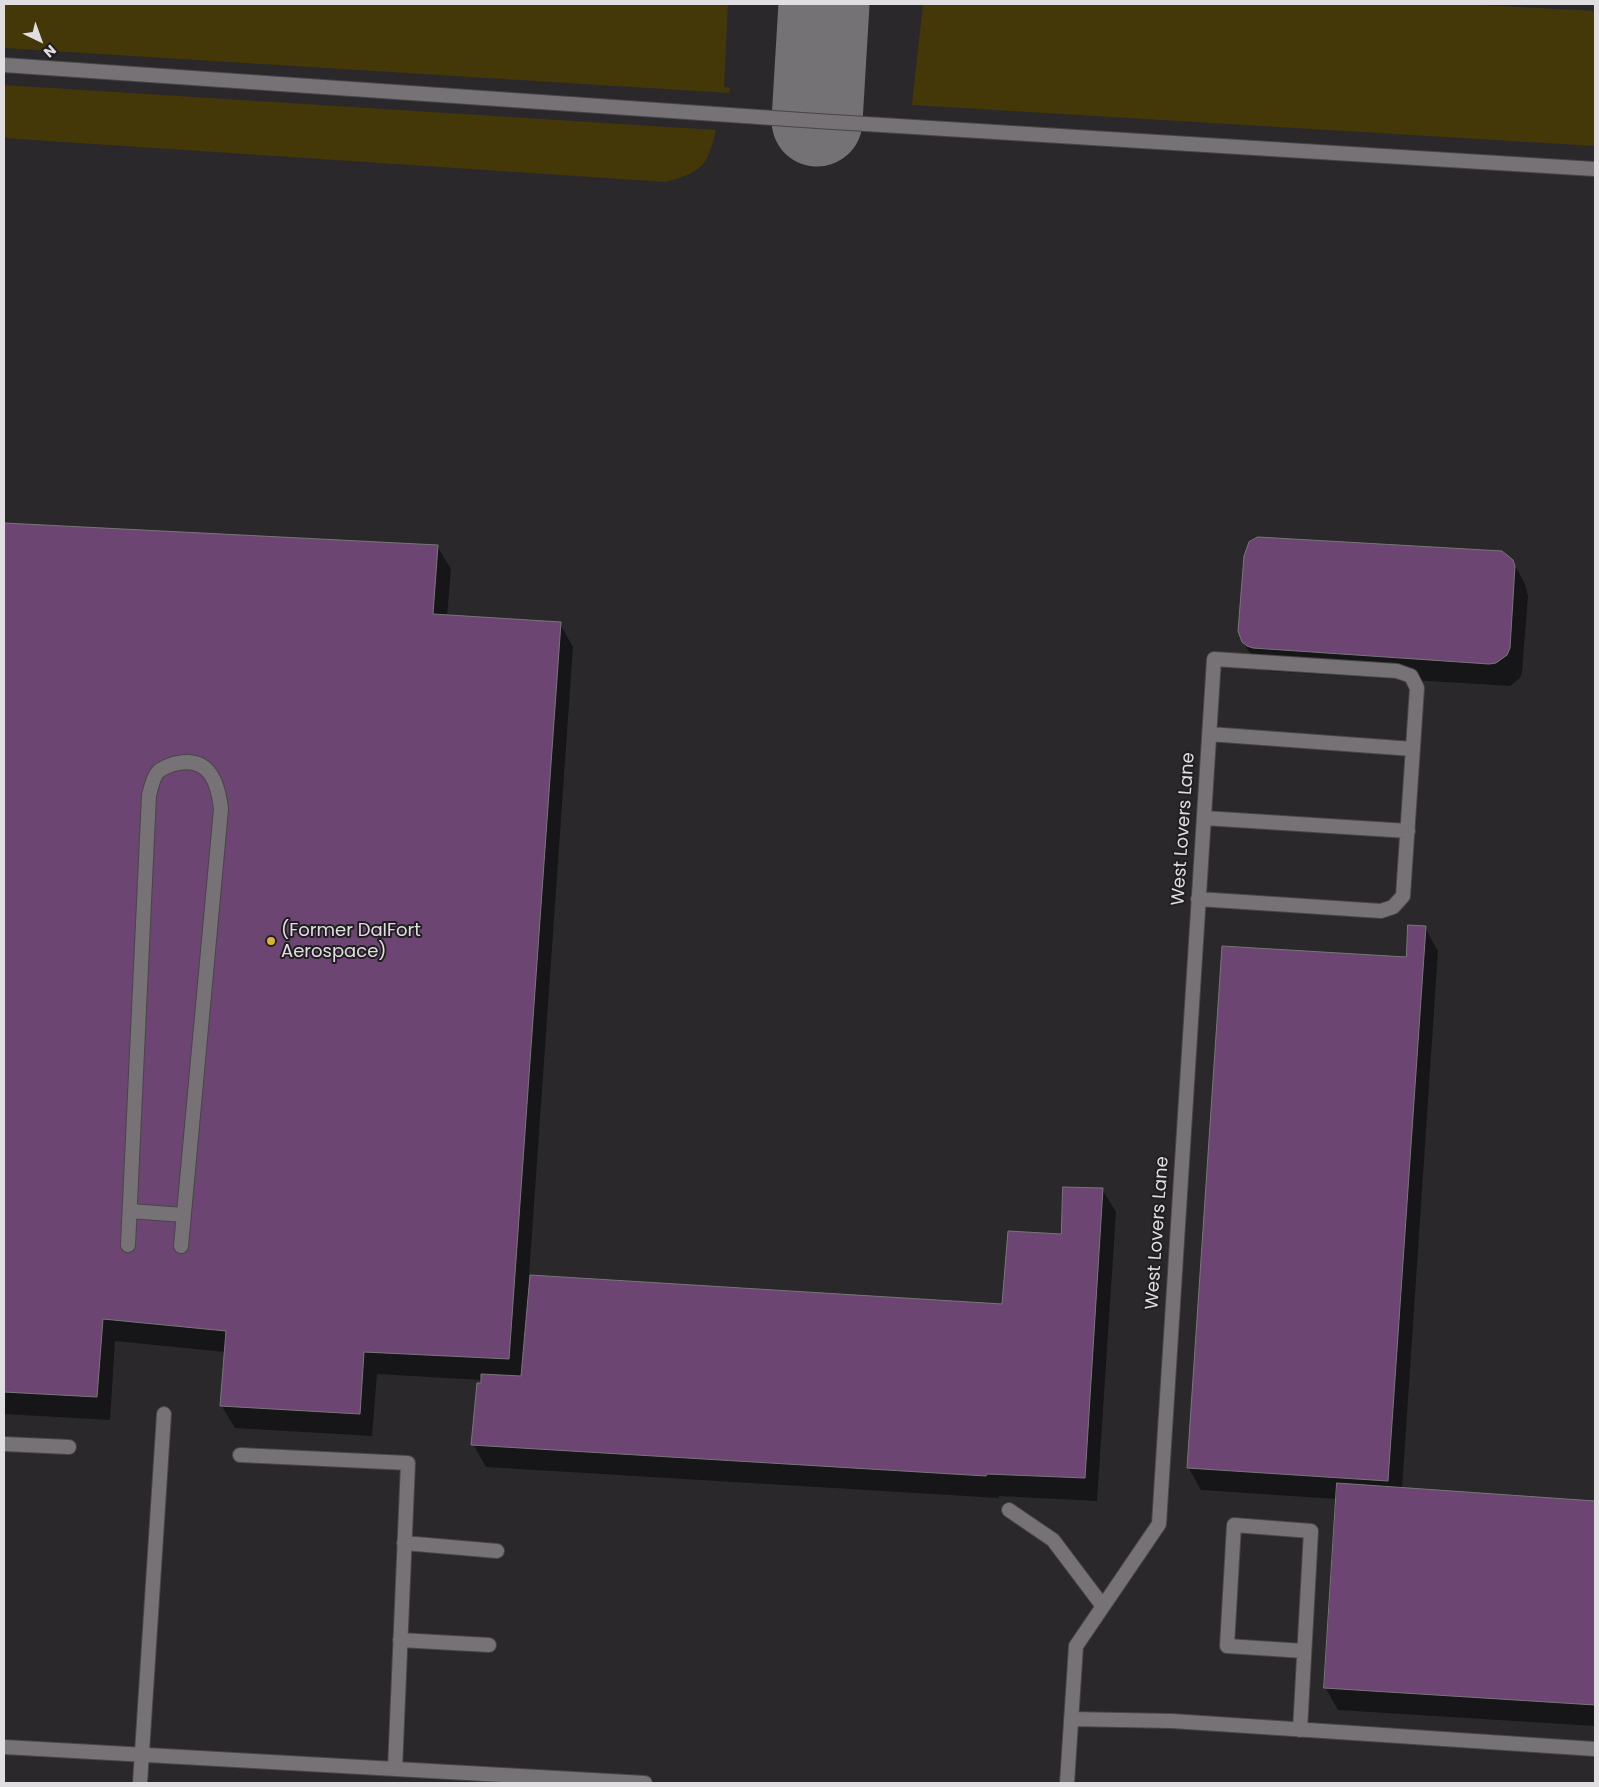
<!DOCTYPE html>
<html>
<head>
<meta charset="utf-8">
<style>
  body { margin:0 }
  #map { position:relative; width:1599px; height:1787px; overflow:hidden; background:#2a282b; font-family:Poppins,sans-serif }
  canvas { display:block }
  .frame { position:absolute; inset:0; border:5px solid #e0dee0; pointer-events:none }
  .north { position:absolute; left:15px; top:15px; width:50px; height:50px; -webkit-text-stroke:4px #211e21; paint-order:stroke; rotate:138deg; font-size:14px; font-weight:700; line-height:20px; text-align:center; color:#e0dee0 }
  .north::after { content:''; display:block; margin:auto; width:18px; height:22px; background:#e0dee0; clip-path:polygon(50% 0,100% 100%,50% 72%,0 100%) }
</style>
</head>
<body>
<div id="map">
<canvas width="1599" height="1787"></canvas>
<div class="frame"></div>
<div class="north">N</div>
</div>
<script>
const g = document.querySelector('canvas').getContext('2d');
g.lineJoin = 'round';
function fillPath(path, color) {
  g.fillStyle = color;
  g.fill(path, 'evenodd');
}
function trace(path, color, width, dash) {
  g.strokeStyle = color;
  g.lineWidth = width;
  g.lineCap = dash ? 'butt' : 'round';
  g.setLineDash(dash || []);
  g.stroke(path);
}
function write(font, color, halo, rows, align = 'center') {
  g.font = font + ' Poppins,sans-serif';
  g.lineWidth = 4;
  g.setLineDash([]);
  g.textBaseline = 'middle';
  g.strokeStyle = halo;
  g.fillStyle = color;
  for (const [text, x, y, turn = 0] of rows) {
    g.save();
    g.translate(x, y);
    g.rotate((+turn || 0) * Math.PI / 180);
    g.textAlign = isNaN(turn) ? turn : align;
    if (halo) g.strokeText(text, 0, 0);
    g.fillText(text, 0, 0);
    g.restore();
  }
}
fillPath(new Path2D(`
  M4,4H728L724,87L730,88L729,93L4,48Z
  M923,4H1461L1595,11V146L912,105Z
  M4,85L716,130C707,167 703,171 666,182L4,138Z`), '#443809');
fillPath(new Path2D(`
  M4,525L437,546L451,569L447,616L560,624L573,647L529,1276L1004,1306L1102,1189L1116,1212L1097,1501L999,1496V1498L486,1467L473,1444L482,1380L377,1374L372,1436L235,1428L221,1405L225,1352L115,1341L110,1420L4,1414Z
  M1512,560L1525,584L1528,596L1522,672L1520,678L1510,686L1267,671L1254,660L1240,637Z
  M1425,928L1438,951L1402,1489L1595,1502V1726L1338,1710L1325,1687L1337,1499L1201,1490L1188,1467L1407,959Z`), '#0007');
trace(new Path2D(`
  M817,121L824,4`), '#747274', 91);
const building = new Path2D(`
  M4,523L438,545L433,614L561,622L509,1359L364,1352L360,1414L220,1406L226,1331L103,1319L97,1397L4,1392Z
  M1258,537L1502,551L1513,560L1515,566L1510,648L1507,655L1496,663L1489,664L1253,648L1247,646L1242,642L1238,631L1244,556L1249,542Z
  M1408,925L1426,926L1388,1481L1187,1468L1222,946L1406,957Z
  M1063,1187L1103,1188L1085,1478L987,1474L986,1476L471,1445L477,1383H481V1374L521,1376L530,1275L1002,1304L1008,1231L1061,1234Z
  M1337,1483L1595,1501V1705L1324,1688Z`);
fillPath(building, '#6c4573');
trace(building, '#79767a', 1);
const service = new Path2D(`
  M4,65L817,121L1595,169
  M1209,734L1413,749
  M1204,818L1408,831
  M130,1211L184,1215
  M128,1245L149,795C151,788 153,778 157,773C161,768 172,764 178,763C210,757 218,783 221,809L181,1246
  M4,1444L69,1447
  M240,1455L408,1463L395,1769
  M1009,1510L1053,1540L1102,1605
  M404,1543L497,1551
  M400,1640L489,1645
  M1071,1719L1172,1721L1595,1749
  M1300,1730L1311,1531L1234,1525L1227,1646L1304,1651
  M4,1747L645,1783
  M140,1783L164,1414
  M1067,1783L1076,1646L1159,1524L1214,659L1397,671L1411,676L1417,688L1403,896L1393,907L1381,911L1198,899`);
trace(service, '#484648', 16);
trace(service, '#767276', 14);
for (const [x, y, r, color] of [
  [271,941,5,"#d6b534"]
]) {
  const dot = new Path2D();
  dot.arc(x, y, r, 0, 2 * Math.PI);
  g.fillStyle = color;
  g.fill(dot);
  trace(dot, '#211e21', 2);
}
write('18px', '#e0dee0', '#211e21', [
  ["West Lovers Lane",1184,829,-86],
  ["West Lovers Lane",1158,1233,-86]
]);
write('18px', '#e0dee0', '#211e21', [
  ["(Former DalFort",281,931],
  ["Aerospace)",281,952]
], 'left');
</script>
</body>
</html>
